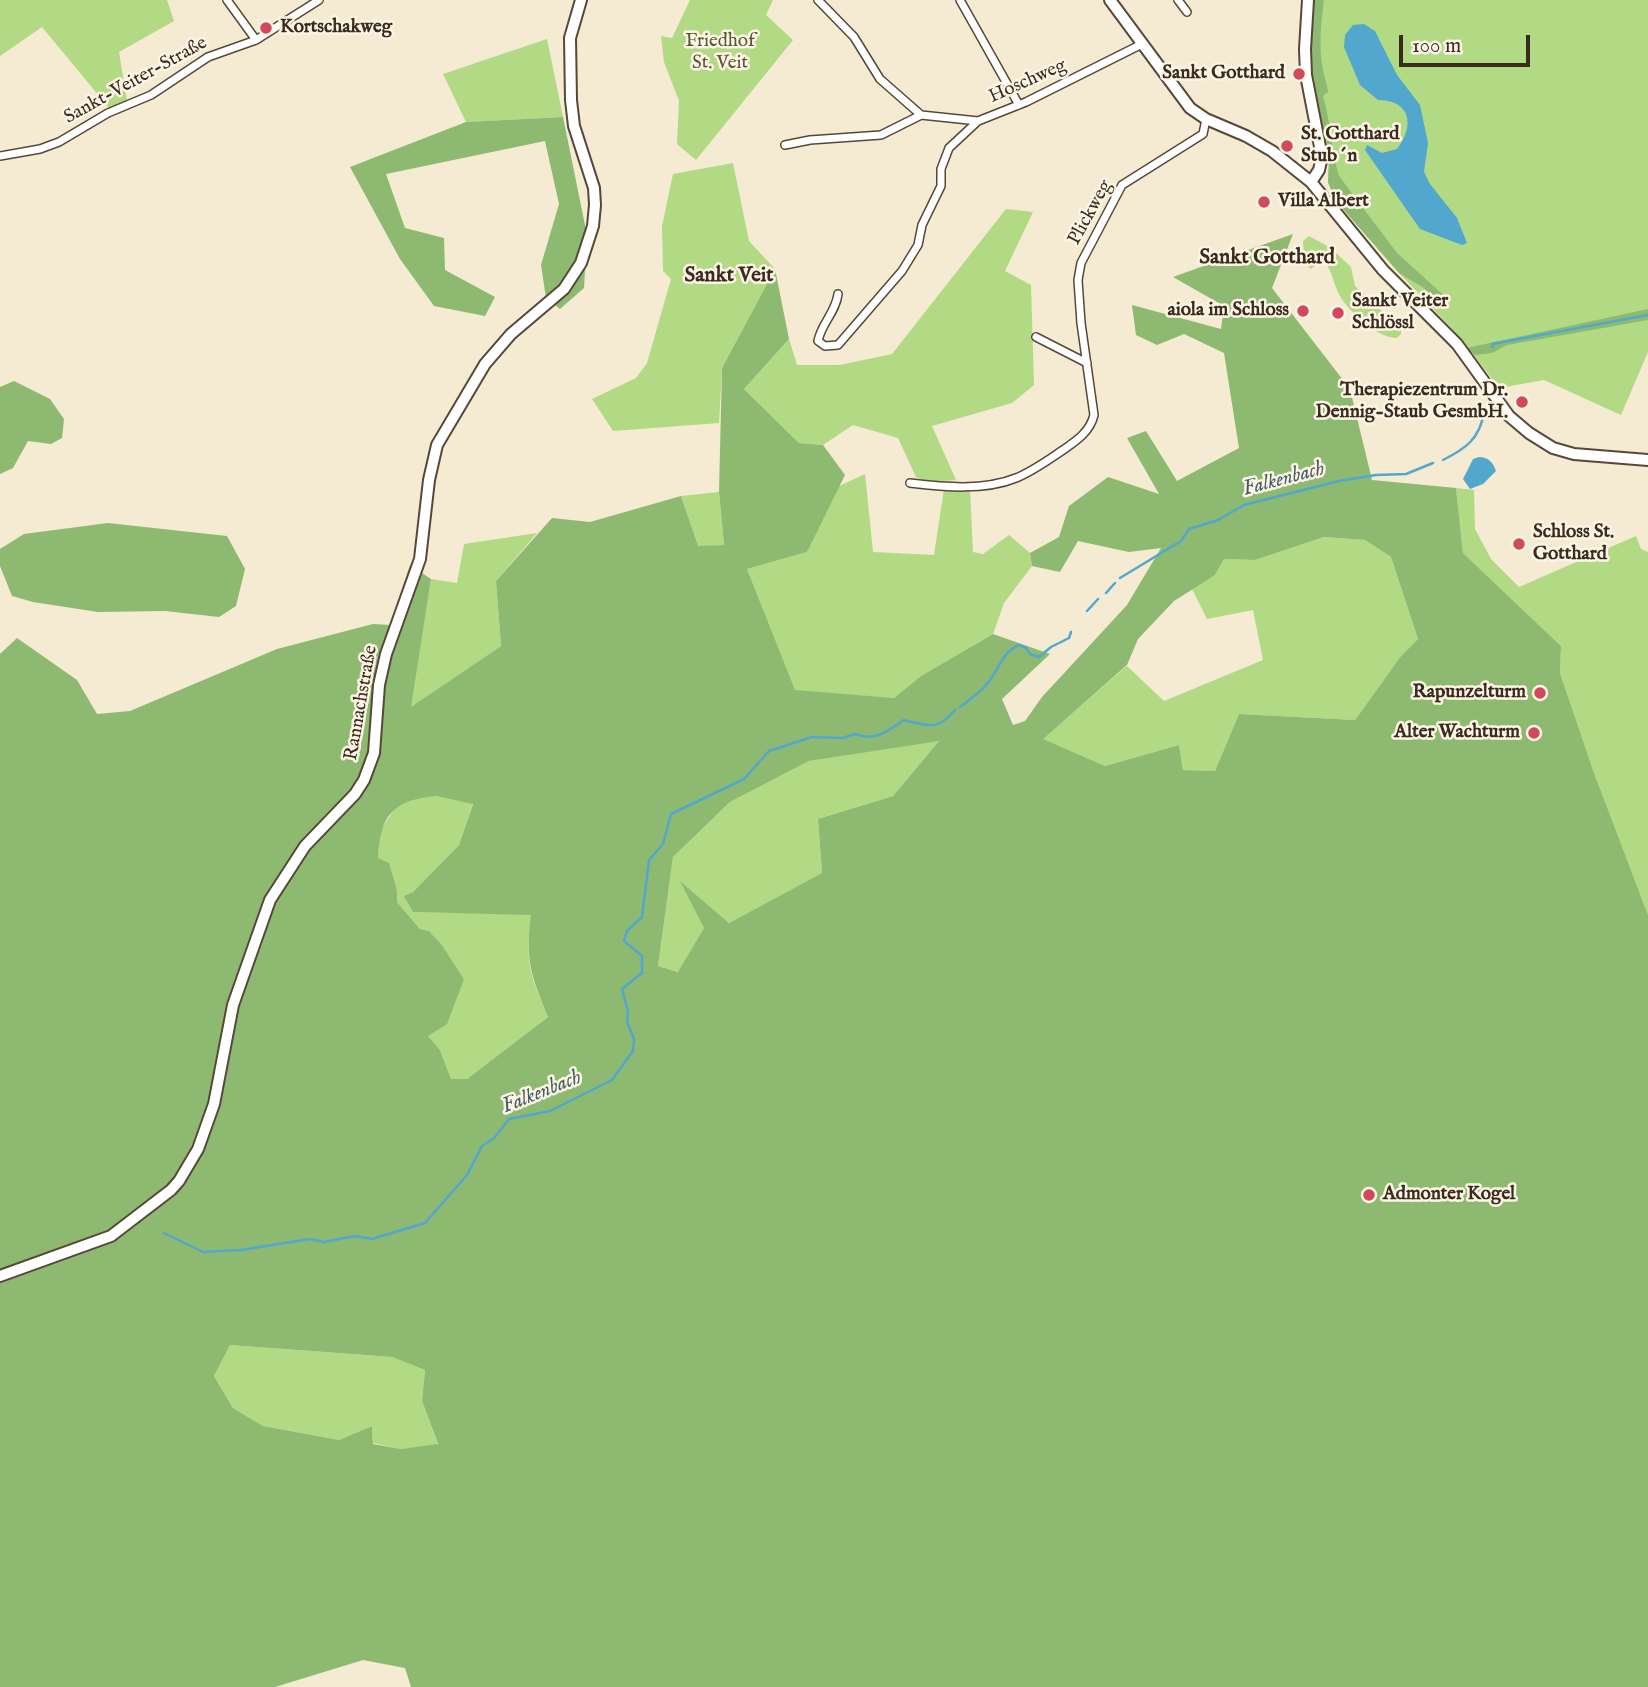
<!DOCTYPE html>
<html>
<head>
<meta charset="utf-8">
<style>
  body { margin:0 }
  #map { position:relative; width:1648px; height:1687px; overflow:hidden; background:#f4ebd2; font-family:"IM FELL English",serif }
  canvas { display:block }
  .scale { position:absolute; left:1399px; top:35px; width:131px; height:32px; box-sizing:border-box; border:4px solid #3b2a1e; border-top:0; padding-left:9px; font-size:21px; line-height:24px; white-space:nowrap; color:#3b2a1e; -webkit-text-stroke:5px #fcf5e5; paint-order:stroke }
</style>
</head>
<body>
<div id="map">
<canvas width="1648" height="1687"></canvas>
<div class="scale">100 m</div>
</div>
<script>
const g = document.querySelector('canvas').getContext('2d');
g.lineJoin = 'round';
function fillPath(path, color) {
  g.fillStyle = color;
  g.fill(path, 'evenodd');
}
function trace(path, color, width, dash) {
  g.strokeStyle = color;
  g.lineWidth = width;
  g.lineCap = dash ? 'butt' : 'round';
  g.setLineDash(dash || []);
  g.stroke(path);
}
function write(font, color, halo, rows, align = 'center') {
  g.font = font + ' "IM FELL English",serif';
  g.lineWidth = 5;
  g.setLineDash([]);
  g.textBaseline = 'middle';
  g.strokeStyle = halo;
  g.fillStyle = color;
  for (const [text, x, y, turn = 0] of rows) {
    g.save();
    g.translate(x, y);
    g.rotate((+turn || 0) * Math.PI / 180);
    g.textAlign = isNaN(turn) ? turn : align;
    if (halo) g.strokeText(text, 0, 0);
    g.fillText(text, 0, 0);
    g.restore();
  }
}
fillPath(new Path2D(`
  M0,0H167L174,21L119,52L127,101L109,108L42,27L0,56Z
  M690,0H773L766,15L793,40L696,160L677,144L679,101L664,62L661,36L672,38Z
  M1314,0H1648V352L1621,415L1544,380L1499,388L1460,337L1399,273L1335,200L1328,182L1329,159L1319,116Z
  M547,39L563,117L466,122L443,74Z
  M733,163L749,241L775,269L722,368L719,423L613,431L592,399L636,378L647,363L671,279L663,271L662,226L673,174Z
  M1006,209L1033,212L1005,271L1031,285L1034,385L1012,403L932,426L956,480L927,482L916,477L898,438L853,425L823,445L799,443L744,389L789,339L797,365H840L892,354Z
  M1309,236L1331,248L1351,267L1355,286L1401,329V334L1397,338C1377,338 1350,313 1340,296C1333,284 1333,272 1324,261L1310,269L1304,259L1303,241Z
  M865,474L873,552L934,555L944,489H970L973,552L983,554L1009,535L1030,553L1032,566L1004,603L993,634L921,676L894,698L795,691L747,569L807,552L837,487Z
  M1456,488L1474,490L1475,529L1491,559L1519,587L1636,536L1641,549L1648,552V915L1593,770L1560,673L1561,646L1463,553Z
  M719,492L724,545L698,547L681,496Z
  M537,533L496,581L501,646L410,708L431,579L457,583L464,544Z
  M1324,537L1365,540L1391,557L1418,639L1401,656L1355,720L1239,714L1215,771L1183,770L1179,745L1105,766L1042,739L1127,666L1164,701L1263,660L1253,610L1207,619L1192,589L1215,575L1224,559L1255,560Z
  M940,740L893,796L818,819L822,873L729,923L682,883L704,928L679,972L658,966L673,857L730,802L809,761Z
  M436,796L473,803L459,845L413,892L405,896L413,912L532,914C524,961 530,975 548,1017L467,1079H451L440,1050L428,1036L464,979L442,945L429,931L420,929L397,902V891L378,858L379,833L396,806L414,798Z
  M230,1345L392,1357L425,1370L422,1401L438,1445L401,1449L373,1443L372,1426L339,1440L263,1426L233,1408L214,1376Z`), '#b2d983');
fillPath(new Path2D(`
  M1314,0H1324C1321,22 1319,42 1322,64C1323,74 1327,82 1328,92L1323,96C1331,123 1331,150 1339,176L1397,253L1450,301L1441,305L1424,288L1399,273L1335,200L1328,182L1329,159L1327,142L1312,89L1309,45Z
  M563,117L587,235L584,288L560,309L546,298L541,265L559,204L545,141L386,174L405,228L444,238L445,270L495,297L485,316L434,306L400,259L350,167L466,122Z
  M1293,234L1272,288L1350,389L1372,480L1456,488L1463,553L1561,646L1560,673L1593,770L1648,915V1687H411L405,1668L363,1660L275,1687H0V654L17,638L77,680L97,714L130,711L277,649L373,624L390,625L410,565L431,579L411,707L501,646L496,581L552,518L590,522L681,496L698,546L724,545L719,492L722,368L775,269L789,339L744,389L799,443L823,445L845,475L807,552L747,569L795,690L894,698L921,676L993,634L1050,654L1002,699L1013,725L1025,721L1042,697L1127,605L1161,548L1129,552L1078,541L1060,572L1032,566L1030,553L1059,537L1069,506L1108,477L1159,494L1127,438L1146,431L1177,481L1239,448L1224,353L1184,334L1157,345L1136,335L1132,305L1221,329L1224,306L1173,277ZM1324,537L1365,540L1391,557L1418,639L1401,656L1355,720L1239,714L1215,771L1183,770L1179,745L1105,766L1043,739L1127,665L1138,639L1174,601L1215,575L1224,559L1255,560ZM939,741L893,796L818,819L822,873L729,923L680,881L704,928L678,972L658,966L673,857L730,802L809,761ZM436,796L473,804L459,845L413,892L404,896L413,912L531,915C525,961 531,975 548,1017L467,1079H451L440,1050L428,1036L447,1024L464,979L442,945L429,931L420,929L397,902V891L389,863L378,858C380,815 393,800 436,796ZM230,1345L392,1357L425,1370L422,1401L438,1444L401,1449L373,1444L372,1426L339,1440L263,1426L233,1408L214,1376Z
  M1648,309V320L1507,345L1492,353L1475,355L1467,348Z
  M14,381L50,399L64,419L62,438L51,444L28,441L13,468L0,474V387Z
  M108,523L227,536L245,569L236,606L219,617L165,611L98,612L33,602L12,596L0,566V549L24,534Z`), '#8db971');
fillPath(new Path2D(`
  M1364,24L1375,31L1397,75L1420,105L1428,143L1424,172L1430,184L1457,218L1467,243L1462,245L1420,229L1365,150L1367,145L1382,153L1397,149C1415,126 1411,100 1378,100L1360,85L1344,47L1345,35L1353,25Z
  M1479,457C1488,457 1493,462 1496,471L1483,484L1470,489L1463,479L1473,459Z`), '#52a7ce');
trace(new Path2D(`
  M1493,347L1492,344L1648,315
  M1443,460C1465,449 1480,439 1484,412
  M1120,578L1181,541L1189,529L1218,520L1244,505L1339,481L1376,475L1406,474L1433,463
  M1106,593L1115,583
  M1087,611L1098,599
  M960,707C969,700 980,693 987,684C999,670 1001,653 1019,645L1026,648L1030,654L1039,657L1051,647L1069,638L1071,632
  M164,1233L203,1252L241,1250L310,1239L324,1242L355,1236L372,1239L425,1223L467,1175L482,1146L494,1138L509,1119L550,1111L612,1080L633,1051L634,1039L627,1022L628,1011L622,989L642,973V956L624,941L627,931L642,917L649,860L663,844L671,814L744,779L769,751L812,737L843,738L855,734C876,742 887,731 904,720C928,726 938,731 955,710`), '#52a7ce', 2.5);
const street = new Path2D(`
  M227,0L256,40
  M818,0L854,37L880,79L921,115L978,121L1026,102L1142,44
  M960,0L1019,105
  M1178,0L1187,12
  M785,145L810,140L881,135L921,115
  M0,156L40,149L59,142L108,113L151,95L208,57L256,40L319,0
  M838,294C836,312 821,324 818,341L825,346L838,345L902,271L918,245L922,225L941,186V169L949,148L978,121
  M1036,337L1087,363
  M910,483C944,487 984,491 1016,478C1033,471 1048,460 1063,450C1076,441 1090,432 1094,415L1081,323L1078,280L1081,263L1122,185L1203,134L1206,119`);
const secondary = new Path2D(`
  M1110,0L1190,108L1206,119L1246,136L1272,151L1311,182L1383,270L1457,344L1509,416L1529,433L1553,448L1574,454L1648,460
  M1308,0L1305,49L1306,75L1322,157L1319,170L1311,182
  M0,1276L111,1236L171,1190L179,1181L198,1149L214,1104L233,1005L270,900L305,846L355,794L364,780L374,753L379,685L386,654L420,559L429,480L437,445L485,364L511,334L564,289L581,263L593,226L595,205L594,188L574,126L571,100L570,38L581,0`);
trace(street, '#574739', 10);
trace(secondary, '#574739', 14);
trace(street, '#fff', 7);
trace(secondary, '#fff', 10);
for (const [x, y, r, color] of [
  [266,28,7,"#d1495b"],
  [1299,74,7,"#d1495b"],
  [1287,146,7,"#d1495b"],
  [1264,202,7,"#d1495b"],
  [1303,311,7,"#d1495b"],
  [1338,313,7,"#d1495b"],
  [1522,402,7,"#d1495b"],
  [1519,544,7,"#d1495b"],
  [1540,693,7,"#d1495b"],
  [1534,733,7,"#d1495b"],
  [1369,1195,7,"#d1495b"]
]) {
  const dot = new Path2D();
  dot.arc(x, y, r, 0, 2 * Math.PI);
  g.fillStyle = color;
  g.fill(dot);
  trace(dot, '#fcf5e5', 2.5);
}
write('bold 19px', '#3b2a1e', '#fcf5e5', [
  ["Kortschakweg",280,28],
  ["Sankt Gotthard",1285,74,"right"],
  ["St. Gotthard",1301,135],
  ["Stub´n",1301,157],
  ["Villa Albert",1278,202],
  ["Sankt Veiter",1352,302],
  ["Schlössl",1352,324],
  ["aiola im Schloss",1289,311,"right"],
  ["Therapiezentrum Dr.",1508,391,"right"],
  ["Dennig-Staub GesmbH.",1508,413,"right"],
  ["Schloss St.",1533,533],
  ["Gotthard",1533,555],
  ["Rapunzelturm",1526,693,"right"],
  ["Alter Wachturm",1520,733,"right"],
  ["Admonter Kogel",1383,1195]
], 'left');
write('19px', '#595637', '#fcf5e5', [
  ["Friedhof",720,42],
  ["St. Veit",720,64]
]);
write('19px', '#3b2a1e', '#fcf5e5', [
  ["Sankt-Veiter-Straße",136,81,-29],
  ["Hoschweg",1028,82,-24],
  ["Plickweg",1091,213,-61],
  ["Rannachstraße",362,703,-80]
]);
write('bold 21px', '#3b2a1e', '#fcf5e5', [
  ["Sankt Gotthard",1267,259],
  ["Sankt Veit",729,277]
]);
write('italic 21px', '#445c64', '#fcf5e5', [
  ["Falkenbach",1284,480,-15],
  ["Falkenbach",542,1093,-22]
]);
</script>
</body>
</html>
